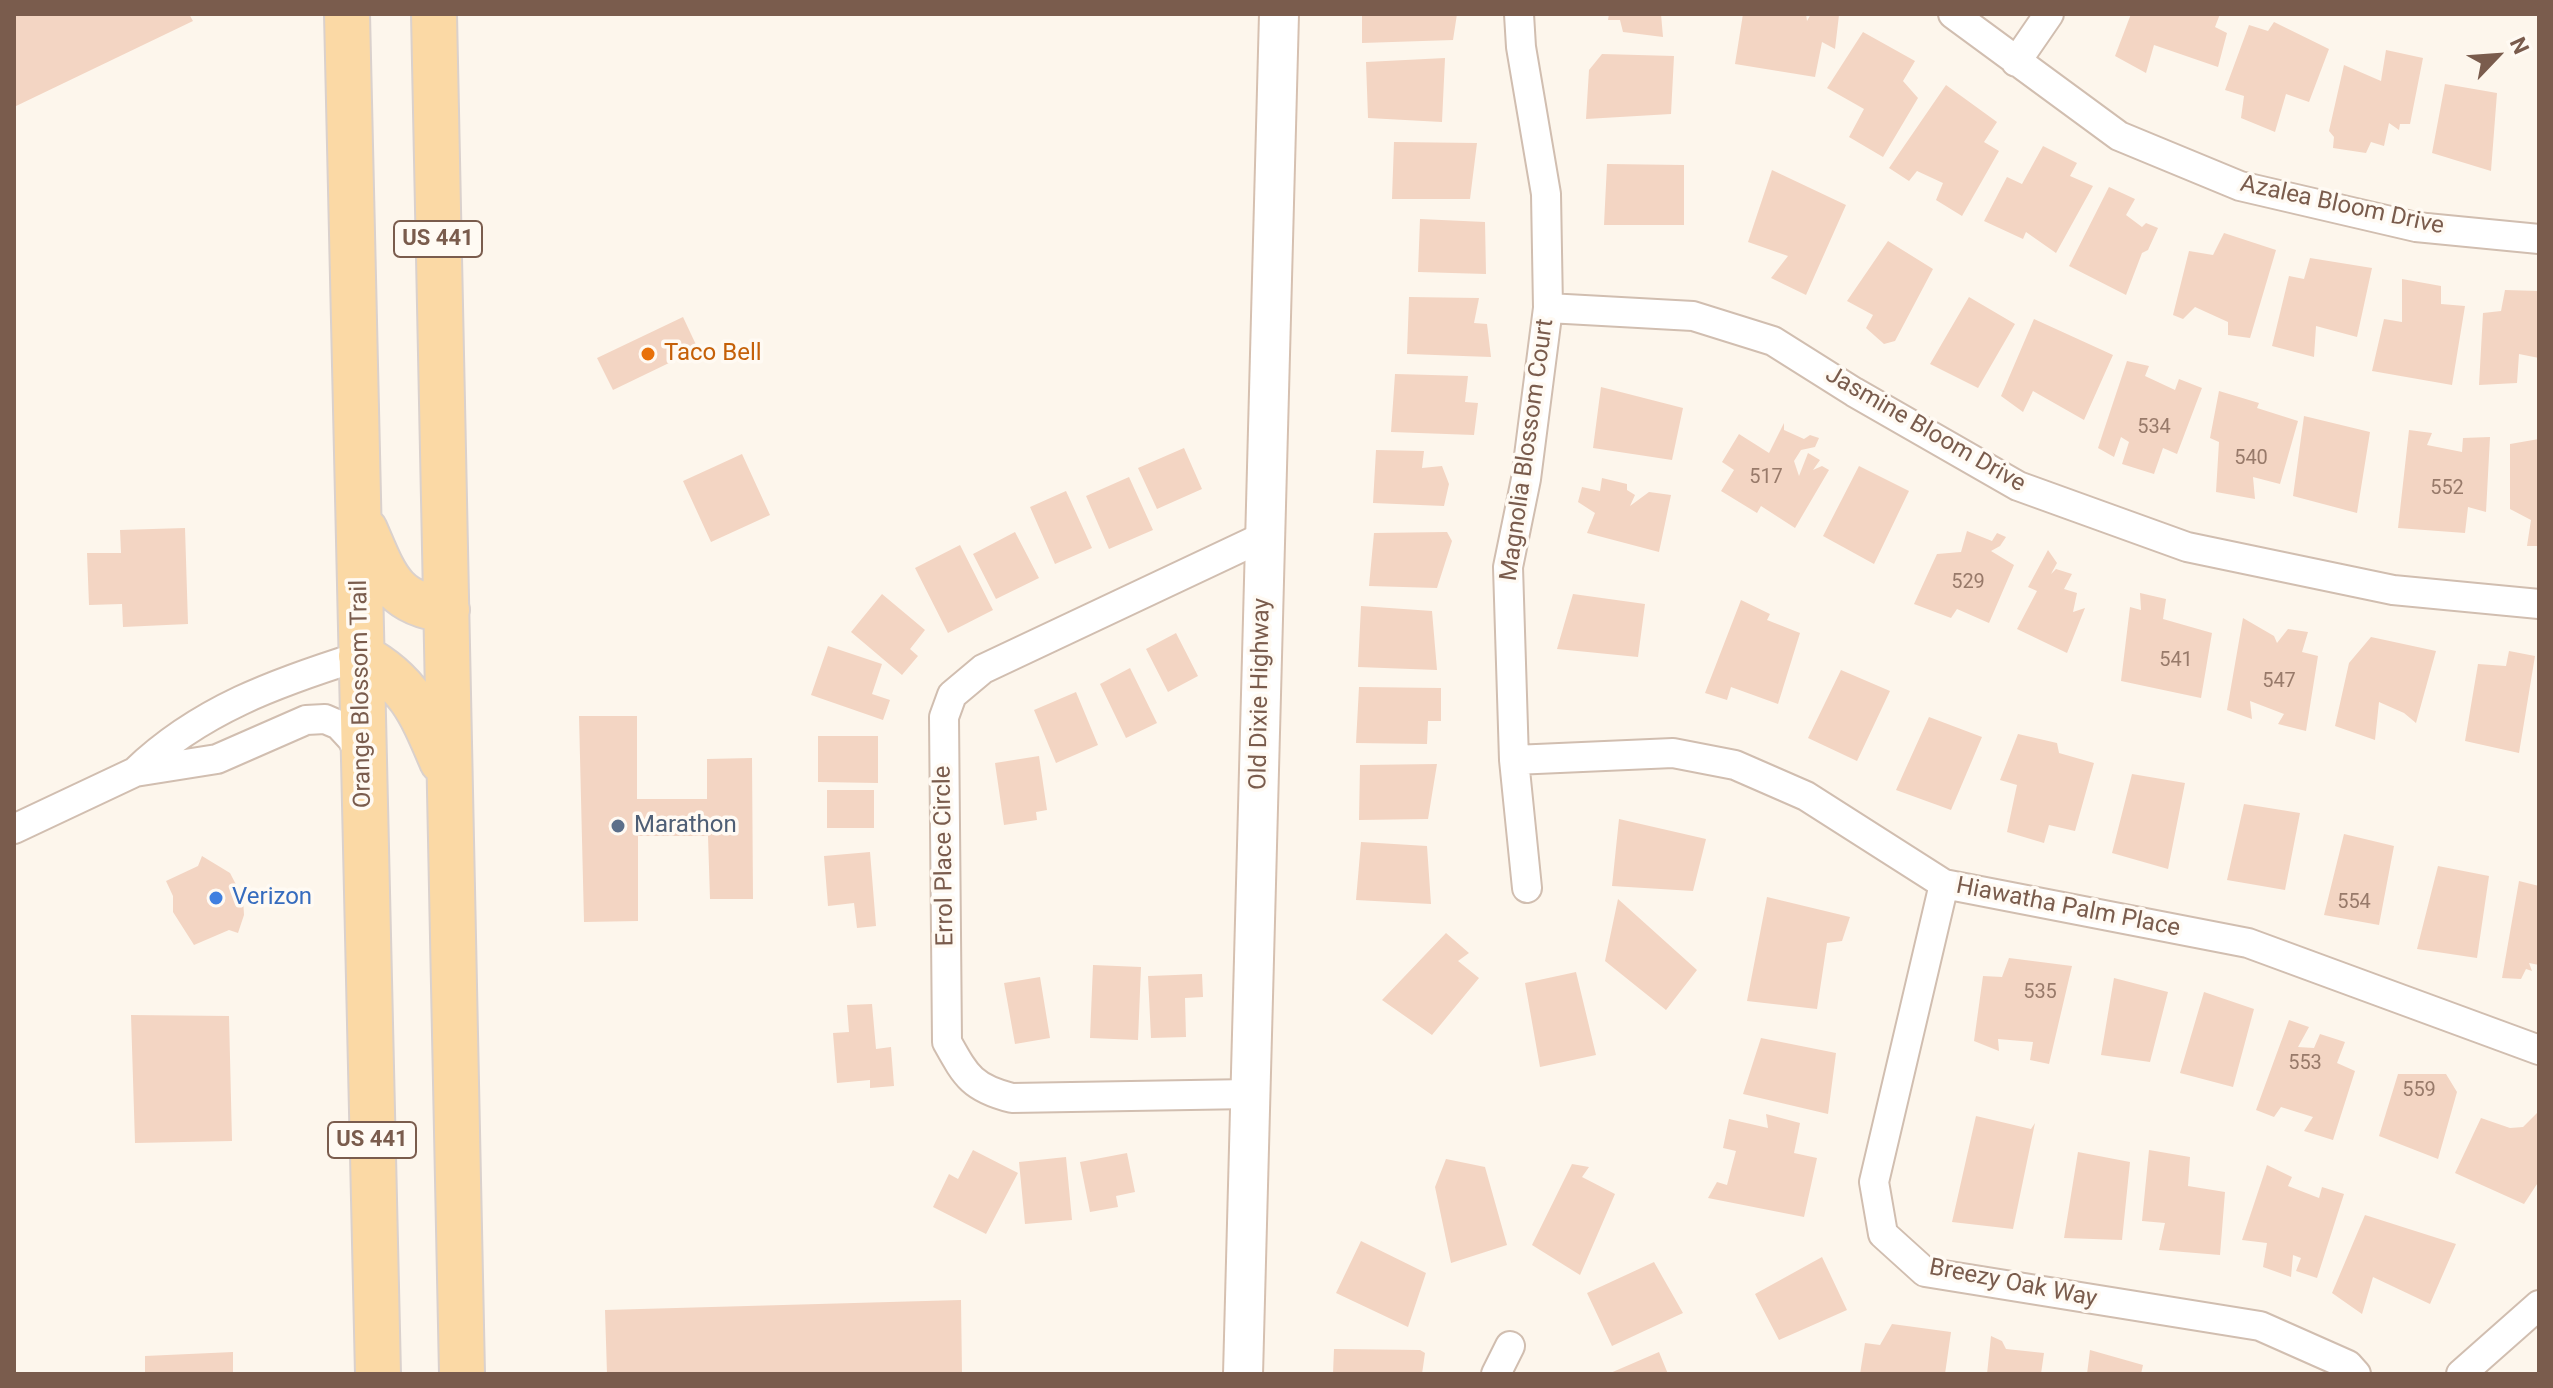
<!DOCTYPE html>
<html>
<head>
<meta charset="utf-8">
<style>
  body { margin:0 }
  #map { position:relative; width:2553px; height:1388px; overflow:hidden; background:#fdf6ec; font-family:Roboto,sans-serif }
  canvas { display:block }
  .frame { position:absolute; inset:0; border:16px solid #7a5c4d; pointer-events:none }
  .north { position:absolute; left:2457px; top:16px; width:80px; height:80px; -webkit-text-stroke:6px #fffaf3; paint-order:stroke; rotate:65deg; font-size:22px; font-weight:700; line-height:32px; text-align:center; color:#7a5c4d }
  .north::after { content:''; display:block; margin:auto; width:28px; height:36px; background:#7a5c4d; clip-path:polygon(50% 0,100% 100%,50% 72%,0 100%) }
</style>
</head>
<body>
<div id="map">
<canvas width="2553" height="1388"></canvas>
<div class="frame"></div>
<div class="north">N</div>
</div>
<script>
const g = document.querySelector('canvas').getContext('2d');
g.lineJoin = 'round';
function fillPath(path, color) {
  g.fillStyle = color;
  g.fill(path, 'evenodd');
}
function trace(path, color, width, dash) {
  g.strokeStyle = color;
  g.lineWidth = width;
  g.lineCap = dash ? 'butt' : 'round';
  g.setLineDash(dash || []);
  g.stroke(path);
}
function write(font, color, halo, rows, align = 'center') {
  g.font = font + ' Roboto,sans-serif';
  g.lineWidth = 7;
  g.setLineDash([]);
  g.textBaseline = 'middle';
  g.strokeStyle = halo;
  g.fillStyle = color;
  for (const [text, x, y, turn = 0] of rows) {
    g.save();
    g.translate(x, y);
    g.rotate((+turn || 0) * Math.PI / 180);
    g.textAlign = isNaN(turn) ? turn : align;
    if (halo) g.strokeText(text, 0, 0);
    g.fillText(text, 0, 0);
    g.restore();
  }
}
fillPath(new Path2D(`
  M14,14H189L193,21L14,107Z
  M1362,14H1457L1453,40L1362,43Z
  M1609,14H1661L1663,37L1623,32L1620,20H1608Z
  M1743,14H1806L1807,21L1811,14L1839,15L1835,49L1822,42L1815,77L1735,64Z
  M2131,14H2220L2215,27L2227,33L2218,67L2154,45L2146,73L2115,56Z
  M2274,22L2329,49L2309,102L2286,94L2275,132L2241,118L2244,96L2225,90L2249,25L2268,31Z
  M1863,32L1915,61L1903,81L1918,98L1883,157L1849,137L1864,109L1827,88Z
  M2386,50L2423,58L2410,124H2400L2399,130L2389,123L2384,146L2371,142L2366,153L2333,148L2334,137L2329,131L2344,65L2381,81Z
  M1602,54L1674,56L1671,114L1586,119L1589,70Z
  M1445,58L1442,122L1368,118L1366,62Z
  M2445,84L2497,93L2491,171L2432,153Z
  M1946,85L1997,122L1984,142L1999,151L1962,216L1936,200L1943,183L1917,171L1909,181L1889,168Z
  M1394,142L1477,143L1470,199H1392Z
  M2043,146L2077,163L2070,176L2093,186L2056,253L2026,232L2023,239L1984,221L2007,177L2022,184Z
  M1607,164L1684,165V225H1604Z
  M1772,170L1846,205L1806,295L1771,278L1788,256L1748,242Z
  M2109,187L2135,199L2126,215L2142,227L2146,223L2158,228L2148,250L2142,253L2126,295L2069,266Z
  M1420,219L1485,222L1486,274L1418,272Z
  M2224,233L2276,250L2250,338L2228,335V322L2195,307L2183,319L2173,315L2189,251L2213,255Z
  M1888,241L1933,269L1895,341L1884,344L1866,328L1873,315L1847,301Z
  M2310,258L2372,268L2357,337L2316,326L2314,357L2272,346L2289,276L2304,279Z
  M2402,279L2441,286V304L2465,306L2452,385L2372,371L2384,319L2402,322Z
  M2505,290L2539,291V358L2519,354L2517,383L2479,385L2483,313L2501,311Z
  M1409,297L1479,298L1474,323L1487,324L1491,357L1407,354Z
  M1969,297L2015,324L1978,388L1930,364Z
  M683,317L698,349L613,390L597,358Z
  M2034,319L2113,355L2084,420L2033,391L2023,412L2001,396Z
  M2127,361L2149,366L2145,376L2175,390L2179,379L2202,388L2177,454L2163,448L2154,474L2122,464L2129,442L2121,437L2114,457L2098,448Z
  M1395,374L1468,376L1465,402L1478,403L1474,435L1391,432Z
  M1601,387L1683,408L1672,460L1593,448Z
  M2219,391L2259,403L2257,408L2298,421L2280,484L2253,477L2255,499L2216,492L2219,442L2210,438Z
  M2304,416L2370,432L2357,513L2293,496Z
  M1784,423V430L1804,439L1810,435L1819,438L1815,447L1801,450L1794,461L1799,476L1808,453L1820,460L1813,470L1822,466L1829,470L1795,528L1761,506L1757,513L1721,491L1734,470L1722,462L1739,434L1769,453Z
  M2409,430L2432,433L2427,445L2462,452L2463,438L2490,437L2486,512L2468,507L2465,533L2398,528Z
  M2539,439V546H2527L2531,520L2510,509V444Z
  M1184,448L1202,489L1157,509L1138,468Z
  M1376,450L1424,451L1422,468L1442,466L1449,484L1444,506L1373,503Z
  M742,454L770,515L711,542L683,481Z
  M1859,466L1909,491L1874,564L1823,536Z
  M1129,477L1153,530L1109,549L1086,496Z
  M1602,478L1627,484V490L1635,495L1630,506L1649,492L1671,495L1659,552L1587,533L1595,513L1578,502L1582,487L1600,491Z
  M1066,491L1092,548L1055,564L1030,507Z
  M185,528L188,624L123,627L122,604L89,605L87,553H121L120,530Z
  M1967,531L1992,541L1997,533L2006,537L2000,546L1991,551L2014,565L1989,623L1957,609L1951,618L1914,604L1937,554L1961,552Z
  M1015,532L1039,578L996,599L973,554Z
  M1447,532L1452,541L1437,588L1369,586L1374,533Z
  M960,545L993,610L948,633L915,568Z
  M2048,550L2057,563L2051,574L2056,569L2072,574L2064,589L2077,593L2073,612L2085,608L2067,653L2017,629L2037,591L2028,587Z
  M2140,593L2166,599L2163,619L2212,633L2201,698L2121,681L2130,607L2141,610Z
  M882,594L925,630L910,649L918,656L902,675L851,632Z
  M1573,594L1645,604L1638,657L1557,649Z
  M1741,600L1770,614L1767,620L1800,633L1778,704L1731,687L1727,700L1705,693Z
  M1361,606L1432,611L1437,670L1358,667Z
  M2243,618L2274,636L2277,643L2288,629L2308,632L2302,652L2318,656L2306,731L2278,724L2284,714L2250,701L2252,719L2227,710Z
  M1176,633L1198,676L1168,692L1146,649Z
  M2371,637L2436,651L2416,723L2404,713L2379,702L2375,740L2335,726L2349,663Z
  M828,646L882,664L872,694L890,700L883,720L811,695Z
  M2509,651L2535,656L2519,753L2465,741L2478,664L2506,666Z
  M1130,668L1157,723L1126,738L1100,684Z
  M1841,670L1890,691L1857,761L1808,738Z
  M1359,687L1441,688V721H1428L1427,744L1356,743Z
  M1076,692L1098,745L1056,763L1034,710Z
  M579,716H637V799H707V759L752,758L753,899H710L708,836H638V921L584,922Z
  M1929,717L1982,737L1951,810L1896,790Z
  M2018,734L2057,743L2059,753L2094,763L2075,831L2049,825L2044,843L2007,832L2017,785L2000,780Z
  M818,736H878V783L818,782Z
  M1039,756L1047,810L1036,812L1037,820L1004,825L995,763Z
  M1437,764L1428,819L1359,820L1360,765Z
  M2132,774L2185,783L2168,869L2112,853Z
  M827,790H874V828H827Z
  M2244,804L2300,813L2285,890L2227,880Z
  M1619,819L1706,839L1693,891L1612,886Z
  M2344,834L2394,846L2379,925L2324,915Z
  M1361,842L1427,846L1431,904L1356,900Z
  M870,852L876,926L857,928L854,903L828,906L824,856Z
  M202,856L230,873L243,898L244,915L238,933L229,930L194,945L173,912V896L166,881L198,866Z
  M2438,866L2489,876L2477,958L2417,949Z
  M2519,881L2539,886V965L2529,963L2532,971L2526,969L2521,979L2502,978Z
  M1767,897L1850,917L1842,941L1827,943L1817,1009L1747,1001Z
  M1618,899L1697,970L1666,1010L1605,961Z
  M1446,933L1469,953L1458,961L1479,978L1432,1035L1382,1000Z
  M2009,958L2072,966L2049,1064L2030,1060L2033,1042L1998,1039L1999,1051L1974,1041L1983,976L2002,977Z
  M1093,965L1141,967L1138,1040L1090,1038Z
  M1576,972L1596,1055L1540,1067L1525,983Z
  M1202,974L1203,997L1185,998L1186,1037L1151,1038L1148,976Z
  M1040,977L1050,1038L1015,1044L1004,983Z
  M2114,978L2168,992L2150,1062L2101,1055Z
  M2204,992L2254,1009L2233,1087L2180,1073Z
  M872,1004L876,1049L891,1047L894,1086L870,1088V1080L837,1083L833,1033L849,1032L847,1005Z
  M131,1015L229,1016L232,1141L135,1143Z
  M2289,1020L2309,1027L2298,1047L2314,1048L2320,1034L2345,1042L2337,1063L2355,1071L2333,1140L2304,1131L2313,1117L2281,1107L2274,1117L2256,1110Z
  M1761,1038L1836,1053L1828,1114L1743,1094Z
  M2398,1074H2446L2457,1092L2438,1159L2379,1136Z
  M2537,1113L2539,1181L2524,1204L2455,1173L2481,1118L2510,1128L2523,1127Z
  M1766,1114L1800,1123L1794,1153L1817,1158L1804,1217L1708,1198L1717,1182L1727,1185L1736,1151L1723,1148L1729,1119L1768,1128Z
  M1976,1116L2031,1129L2035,1123L2013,1229L1952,1222Z
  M973,1150L1018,1173L986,1234L933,1207L949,1174L958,1179Z
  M2149,1150L2190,1157L2188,1186L2225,1192L2220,1255L2159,1250L2165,1223L2142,1221Z
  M2078,1152L2130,1162L2122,1240L2064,1238Z
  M1127,1153L1135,1192L1116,1196L1118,1207L1090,1212L1080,1162Z
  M1066,1157L1072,1220L1025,1224L1019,1162Z
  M1446,1159L1485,1167L1507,1245L1451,1263L1435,1187Z
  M1572,1164L1589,1167L1582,1177L1615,1194L1580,1275L1532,1245Z
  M2267,1165L2292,1177L2288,1186L2319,1198L2322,1187L2344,1194L2317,1278L2296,1271L2301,1258L2293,1255L2291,1277L2263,1267L2267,1243L2242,1240Z
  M2365,1215L2456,1244L2430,1304L2373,1277L2362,1314L2332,1293Z
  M1361,1241L1426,1273L1408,1327L1336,1293Z
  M1822,1257L1847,1310L1779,1340L1755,1294Z
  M1654,1262L1683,1313L1612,1346L1587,1293Z
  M961,1300L962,1374H607L605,1310Z
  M1892,1324L1951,1332L1945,1374H1860L1865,1343L1880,1345Z
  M1991,1336L2002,1341L2006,1349L2044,1353L2041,1374H1987Z
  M1334,1349L1420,1350L1425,1353L1422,1374H1333Z
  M2090,1350L2143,1365L2141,1374H2087Z
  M233,1352V1374H145V1356Z
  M1659,1352L1668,1374H1608Z`), '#f3d5c3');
const street = new Path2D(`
  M1519,14L1521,47L1546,194L1548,308L1526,479L1508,567L1514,760L1527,888
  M1953,14L2119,136L2240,186L2416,227L2539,239
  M2016,62L2049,14
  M1548,308L1693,316L1773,341L1854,392L2018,486L2187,547L2393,590L2539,604
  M1514,760L1673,753L1735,765L1806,796L1944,884L2248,943L2539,1050
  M135,772C199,710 278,682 361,656
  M14,829L135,772L217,759L306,720L325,719L339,725L352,739L362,759
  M1944,884L1874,1182L1883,1234L1925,1272L2260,1326L2348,1365L2356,1374
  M1250,1094L1012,1098C972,1088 966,1076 947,1042L944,717L952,695L983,669L1265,536
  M1496,1374L1510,1346
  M2461,1374L2539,1305`);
const secondary = new Path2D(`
  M1243,1374L1279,14`);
const primary = new Path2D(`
  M347,14L378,1374
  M434,14L462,1374
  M365,530C385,576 392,604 447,610
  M361,656C410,683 421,712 442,761`);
trace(street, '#d1beb0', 32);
trace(secondary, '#d6c0b0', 42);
trace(primary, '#dad1cd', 48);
trace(street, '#fff', 28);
trace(secondary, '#fff', 38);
trace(primary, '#fbd9a5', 44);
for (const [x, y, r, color] of [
  [648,354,8,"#e8710a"],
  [618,826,8,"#5c6f8a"],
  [216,898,8,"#3f7fe0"]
]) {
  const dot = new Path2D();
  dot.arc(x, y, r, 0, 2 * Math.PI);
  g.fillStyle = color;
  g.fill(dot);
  trace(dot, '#fffaf3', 3);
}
write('20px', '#987a6a', null, [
  ["534",2154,428],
  ["540",2251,459],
  ["517",1766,478],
  ["552",2447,489],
  ["529",1968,583],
  ["541",2176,661],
  ["547",2279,682],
  ["554",2354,903],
  ["535",2040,993],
  ["553",2305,1064],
  ["559",2419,1091]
]);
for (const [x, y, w] of [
  [438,239,88],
  [372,1140,88]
]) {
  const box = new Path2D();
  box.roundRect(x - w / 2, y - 18, w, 36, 6);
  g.fillStyle = '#fffaf3';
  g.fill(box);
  trace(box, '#7a5c4d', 2);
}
write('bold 22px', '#7a5c4d', null, [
  ["US 441",438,239],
  ["US 441",372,1140]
]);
write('24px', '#7a5c4d', '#fffaf3', [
  ["Azalea Bloom Drive",2342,206,12],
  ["Jasmine Bloom Drive",1925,430,30],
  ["Magnolia Blossom Court",1528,450,-82],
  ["Orange Blossom Trail",362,694,-91],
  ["Old Dixie Highway",1261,694,-89],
  ["Errol Place Circle",945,856,-91],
  ["Hiawatha Palm Place",2068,908,11],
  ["Breezy Oak Way",2013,1284,11]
]);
write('24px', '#c56008', '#fffaf3', [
  ["Taco Bell",664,354]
], 'left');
write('24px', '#4e5e75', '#fffaf3', [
  ["Marathon",634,826]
], 'left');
write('24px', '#366cbe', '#fffaf3', [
  ["Verizon",232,898]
], 'left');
</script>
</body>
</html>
